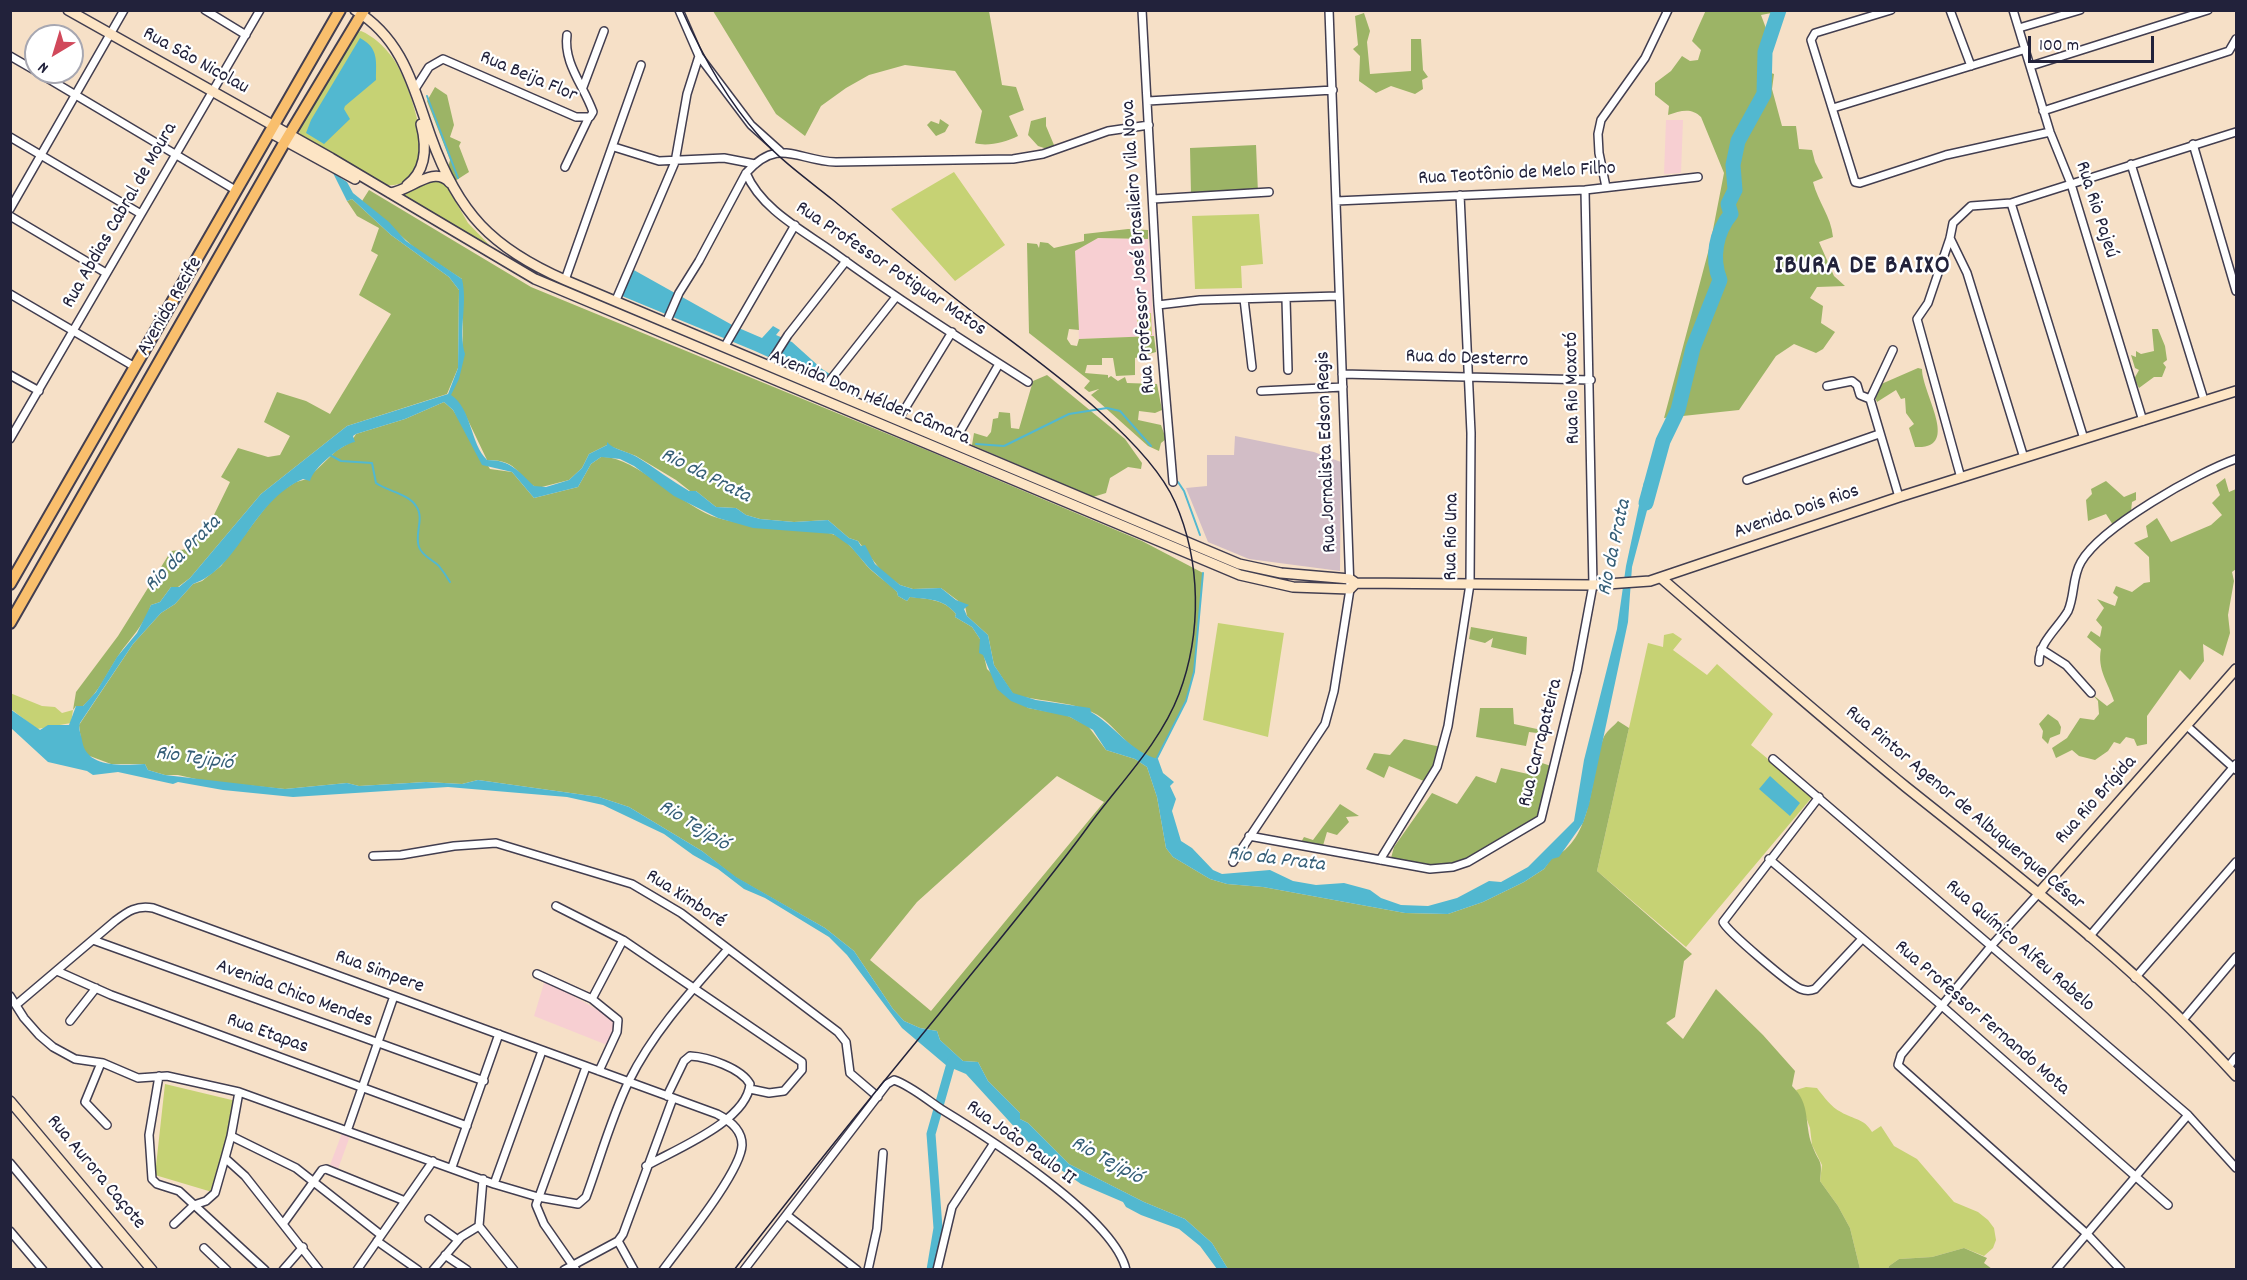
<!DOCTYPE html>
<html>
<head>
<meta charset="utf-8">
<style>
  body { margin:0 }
  #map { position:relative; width:2247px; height:1280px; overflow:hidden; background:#f6e0c7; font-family:Dekko,sans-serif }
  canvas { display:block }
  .frame { position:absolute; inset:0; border:12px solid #22223b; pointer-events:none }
  .north { position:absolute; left:24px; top:24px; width:60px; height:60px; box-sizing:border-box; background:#fff; border:2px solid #a7a7b1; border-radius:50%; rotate:218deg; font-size:16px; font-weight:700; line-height:24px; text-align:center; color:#22223b }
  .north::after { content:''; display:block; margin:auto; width:21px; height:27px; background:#d1495b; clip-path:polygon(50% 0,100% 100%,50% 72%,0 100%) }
  .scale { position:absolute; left:2028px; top:36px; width:126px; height:27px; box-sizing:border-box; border:3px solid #22223b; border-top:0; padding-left:8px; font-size:18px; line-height:21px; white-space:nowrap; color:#22223b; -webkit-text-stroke:4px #fff; paint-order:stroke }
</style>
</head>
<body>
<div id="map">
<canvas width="2247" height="1280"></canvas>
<div class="frame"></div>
<div class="north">N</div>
<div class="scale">100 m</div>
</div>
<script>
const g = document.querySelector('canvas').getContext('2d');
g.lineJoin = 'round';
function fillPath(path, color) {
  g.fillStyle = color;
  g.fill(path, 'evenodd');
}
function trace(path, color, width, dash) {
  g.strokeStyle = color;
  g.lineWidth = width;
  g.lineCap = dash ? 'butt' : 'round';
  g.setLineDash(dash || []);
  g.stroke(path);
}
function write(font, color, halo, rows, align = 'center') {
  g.font = font + ' Dekko,sans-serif';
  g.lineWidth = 4.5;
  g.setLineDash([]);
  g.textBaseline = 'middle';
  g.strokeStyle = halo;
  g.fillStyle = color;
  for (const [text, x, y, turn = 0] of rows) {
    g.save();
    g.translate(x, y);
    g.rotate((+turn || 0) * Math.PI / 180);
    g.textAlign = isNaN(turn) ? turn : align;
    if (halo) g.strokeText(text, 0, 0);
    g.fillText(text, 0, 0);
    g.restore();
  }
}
fillPath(new Path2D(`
  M1666,120H1683L1681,173L1664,174Z
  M1098,238L1148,239L1154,336L1079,339L1075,251Z
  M545,980L617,1021L607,1045L534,1016Z
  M342,1133L350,1136L338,1169L330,1165Z`), '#f7cfd2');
fillPath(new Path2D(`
  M1235,436L1314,452L1341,462L1340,571L1249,559L1208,542L1186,488L1207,486V455H1234Z`), '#d2bdc6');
fillPath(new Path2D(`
  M361,31C373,36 384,46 392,57C408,78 430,146 418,170C416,174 411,177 408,179C402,184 395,186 387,185C365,180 320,148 299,135L300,129L355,33Z
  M954,172L1005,245L955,281L891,209Z
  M443,180L468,223L502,258L398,195L424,182Z
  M1259,214L1263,264L1241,266L1242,288L1195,289L1192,216Z
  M1151,313L1152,335L1138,336L1137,314Z
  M1218,623L1284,633L1268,737L1203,720Z
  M1673,633L1682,639L1673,650L1707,675L1717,664L1773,714L1751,745L1813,796L1686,947L1597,871L1648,643L1663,647L1664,635Z
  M10,693L42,706L55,707L62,713L73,710L71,723L37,729L11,709Z
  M165,1084L236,1101L212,1192L155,1175Z
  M1806,1087L1817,1088C1824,1097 1831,1107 1841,1112C1854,1120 1864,1118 1872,1132L1881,1126L1894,1146L1917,1159L1954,1202L1978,1212L1988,1220L1994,1228L1996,1240L1993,1248L1984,1256L1964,1248L1932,1257L1899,1259L1889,1266L1888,1269H1860L1850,1228L1838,1206L1820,1181L1822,1165L1812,1145L1810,1128L1796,1090Z`), '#c6d274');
fillPath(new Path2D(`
  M1706,10L1782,11L1761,15L1767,31L1761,45L1760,69L1774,74L1772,89L1782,126H1796L1799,149L1812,150L1815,162L1823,178L1813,182C1818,202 1831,216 1833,237L1819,242L1834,276L1845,286L1817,287L1810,298L1823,306L1821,323L1835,332L1823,349L1816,353L1794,344L1776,356L1739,410L1664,418L1710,245L1724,173L1701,117C1691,107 1680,111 1668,115L1669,106L1655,95V83L1671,71L1682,56L1690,61L1698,60L1701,50L1692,41Z
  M713,11H989L1002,85L1016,87L1024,110L1009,116L1018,136C1006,142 987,147 975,143L982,111L955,71L905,65L869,75L846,88L821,106L805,136L776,114Z
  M1364,13L1370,31L1367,42L1370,74L1411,71V39H1421L1423,70L1428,77L1422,80L1423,89L1415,94L1391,86L1376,93L1359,81L1360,56L1353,49L1358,45L1355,16Z
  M435,87L447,95L454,125L450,137L461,142L459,146L469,172L455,181L448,168L450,160L427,101Z
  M1046,117V126L1054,145L1047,149L1038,146L1028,135L1031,121Z
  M940,119L949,125L945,132L936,136L927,125L931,121L939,124Z
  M1256,145L1258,193L1191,194L1190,148Z
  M369,190L531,287L929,451L1142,541L1203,573L1194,672L1186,701L1157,759C1135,756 1119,731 1102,718C1078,700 1041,703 1013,694L994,665L988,635L967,616L965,606L941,588L913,589L900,585L883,573L858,541L849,538L828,520L794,522L760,519L746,515L736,508L716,507L696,491H690L676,480L636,456L607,445L589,454L582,468L569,480L538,488C515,478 522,460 487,460L465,414L450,395C469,359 461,319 462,279L417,250L362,201Z
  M352,199L391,235L449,277L459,290L458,368L447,394L347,426L261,494L190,578L178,587H171L160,602L151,605C144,626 130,638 118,656C107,673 99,692 83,706H76L73,710L76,692L118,636L171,551L188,549L205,523L211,521L230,482L221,477L238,448L268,457L280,455L290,436L264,422L277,392L306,401L330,414L391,314L359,295L378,255L371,251L379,228L357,216L347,201Z
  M1128,229L1148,230V239L1098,238L1075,251L1079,330L1069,329L1067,339L1071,345L1077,346L1079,339L1154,336L1156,352L1135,358V375L1116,376L1113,358H1102V365H1087L1085,373L1108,375V378L1111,376L1118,381L1125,377L1127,383L1157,384L1162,410L1155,413L1139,411L1138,420L1161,425L1166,439L1161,443L1159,451L1148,446L1091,395L1099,389L1089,392L1084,388L1090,381L1029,333L1027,243L1037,244L1039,248L1040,242L1048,243L1054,248L1084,241V234Z
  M2152,329H2158L2165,346L2167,360L2163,363L2166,367L2162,377H2154L2139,388L2134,379L2139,370L2135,368L2131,355L2136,357V351L2141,354L2154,351Z
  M1918,368L1922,369C1922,394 1962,450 1915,447L1909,428L1914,424L1906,413L1905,398L1901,399L1896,390L1877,402L1874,395L1879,385Z
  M1047,375L1125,439L1142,463L1141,469L1128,467L1110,478L1106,493L1093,497L972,445L974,433L987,437L991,432L993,419L998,418L999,412L1010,413L1011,428L1019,429L1033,381Z
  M444,402L453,410L490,469L512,472L534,498L578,487L591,464L601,457C633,454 682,507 718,518C752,529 799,522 832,534C848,539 858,556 869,568C878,577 889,583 897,592L898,596L907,601L910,597C928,599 944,599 956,614L955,617L972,627L980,639L987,669L1028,708L1066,715L1088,726L1106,750L1135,759L1147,767L1157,797L1166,848L1173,857L1210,879L1227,884L1263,887L1405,913L1448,914L1483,902L1524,882L1544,869L1551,859C1595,839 1589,777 1603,739C1605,732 1614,726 1618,721L1629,728L1597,871L1692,954L1684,961L1675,1017L1666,1023L1683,1039L1716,989L1763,1035L1795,1071L1792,1086C1811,1104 1804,1123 1812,1145C1819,1164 1823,1158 1820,1181L1838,1206L1850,1228L1860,1269H1228L1212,1243L1185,1219L1144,1202L1069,1164L1028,1123L1020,1119V1113L988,1081L978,1062L963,1061L940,1040L937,1031L920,1028L904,1021L893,1009L854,951L825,928L735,877L702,851L629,807L599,797L478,780L462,784L426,782L359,786L347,783L285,789L205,781L178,775H165L148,770L145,764H111L87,755L82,747L79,725L133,644L161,613L175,604L193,584L202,581L221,566L275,495L296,482L307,479L336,451L351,442L356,434L405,419ZM1057,776L1104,802L931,1011L870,960L917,902Z
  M2225,478L2229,492L2236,489V569L2232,572L2234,581L2228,615L2230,633L2223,656L2203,644L2204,661L2190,680L2180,670L2147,716V744L2137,746L2134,739L2126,737L2120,744L2114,742L2108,751L2095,760L2079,756L2072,750L2056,758L2052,748L2067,738L2080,718L2094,720L2099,714L2098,701L2093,695L2107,706L2114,701C2108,682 2097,670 2101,649L2087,637L2091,631L2100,637L2102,627L2096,620L2104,608L2097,599L2115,606L2118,597L2113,593L2116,586L2132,592L2144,583L2150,582L2149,557L2134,543L2148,537L2146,526L2157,518L2171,542L2211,525L2222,515L2212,503L2220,495L2216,485Z
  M2106,481L2124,497L2136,492V500L2132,502L2131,511L2113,525L2106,514L2088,521L2086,500L2092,494L2091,489Z
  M1471,627L1527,637L1526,655L1491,647L1493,638L1485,643L1469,639Z
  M1480,708H1513L1514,724L1546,731L1545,734L1529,732L1526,746L1476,737Z
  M2048,714L2058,721L2061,727L2060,734L2050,738L2048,744L2042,738L2043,731L2039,724Z
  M1404,739L1441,747L1426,782L1389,766L1384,778L1366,769L1374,753L1390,755Z
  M1542,763L1551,766L1536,821L1460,862L1417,866L1391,858L1394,847L1432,793L1457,804L1476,776L1496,783L1501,768L1537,776Z
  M1340,804L1359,816L1346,817L1349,822L1337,835L1327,832L1322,849L1300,844L1304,837L1313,840Z
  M1964,1248L1987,1258L1984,1263L1992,1269H1888L1889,1266L1899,1259L1932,1257Z`), '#9cb466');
fillPath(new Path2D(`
  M360,38C379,48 376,61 376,80L345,106L344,109L350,119L324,144L306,133L311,120Z
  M333,173L347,182L353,193L389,222L406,241L462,279C468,304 458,330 465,354L459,379L451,395C472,409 470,443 487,460C511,460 518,471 534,486L546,487L569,480L582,468L589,454L607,445V442C614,450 627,451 637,457C655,468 672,481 689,491H696L716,507L736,508L746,515L760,519L794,522L828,520L849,538L858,541L861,546L865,545L875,564L900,585L913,589L941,588L956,600L969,605L964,609L967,616L988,635L994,665L1013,693L1036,700L1090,708L1091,712C1115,726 1131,752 1158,759L1163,773L1174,782L1170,786L1176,799L1172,811L1181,841L1192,848L1213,870L1222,874L1270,870L1293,881L1316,885L1344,883L1370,890L1381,898L1401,905L1428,906L1457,898L1489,881L1501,882L1528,867L1574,821L1584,760L1617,629L1626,566L1644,482L1654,484L1632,567L1628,622L1589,805L1583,823L1559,857L1552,859L1544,869L1524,882L1483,902L1448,914L1405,913L1263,887L1227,884L1210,879L1173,857L1166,848L1157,797L1147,767L1135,759L1106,750L1093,730L1070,717L1028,708L1011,701L997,689L983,655L979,653L980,639L972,627L955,617L956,614C942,597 927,600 910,597L907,601L898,596L897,592L869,568L850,546L833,534L753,528L718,518L674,496L634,466L620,459L601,457L591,464L578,487L534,498L512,472L482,465L453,410L444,402L405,419L356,434L353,436L355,442C342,444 313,468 310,481L303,479C251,502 240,568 193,584L175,604L161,613L133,644L80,723C78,729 81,734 82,740C86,769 122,765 145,764L148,770L165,775L285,789L347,783L359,786L426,782L462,784L478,780L599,797L629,807L702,851L736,877L825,928L854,951L893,1009L904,1021L920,1028L937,1031L940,1040L963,1061L978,1062L988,1081L1020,1113V1119L1028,1123L1069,1164L1144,1202L1185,1219L1212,1243L1228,1269H1217L1200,1246L1179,1229L1141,1215L1126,1207L1123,1202L1081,1184L1040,1155L966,1074L947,1066L902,1028L847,955L829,937L765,898L744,889L718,869L693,855L664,834L603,805L567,797L448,787L293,797L223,790L178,782L173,784L118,772L93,775L87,771L48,762L11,728L10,709L40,730L48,725H69L76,706H83L96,692L117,657L137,633L151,605L160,602L171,587H179L190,578L261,494L347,426L448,394L458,368L459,290L449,277L391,235L352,199L347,201Z
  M632,269L734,326L762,338L773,326L780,330L776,335L792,342L822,369L853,389L850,394L755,351L622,296Z
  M1770,776L1800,803L1790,816L1759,789Z`), '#52b8d0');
trace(new Path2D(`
  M427,96L458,178
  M976,444L1004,446L1069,414L1107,408L1120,411L1151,446
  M330,455L341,461L372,463L376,483C387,491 409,494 416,506C425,518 414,534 419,547C422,556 433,560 439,566C443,571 447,577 450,582
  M1178,482L1184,491L1200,535
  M1156,760L1186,701L1194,672L1203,573`), '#52b8d0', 2);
trace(new Path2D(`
  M931,1270L938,1228L931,1134L952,1060`), '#52b8d0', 9);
trace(new Path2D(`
  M1646,503L1663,441L1678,410L1693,348L1720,280C1711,258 1716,232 1731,214L1728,204L1735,190L1733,165L1738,141L1764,94L1765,52L1779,10`), '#52b8d0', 15);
const street = new Path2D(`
  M205,10L246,35
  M679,10L699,56L751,125L780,151
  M1142,10L1158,305L1173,482
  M1891,10L1815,33L1811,40L1855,182L1860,183L1946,155L2050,132
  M1950,10L1971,66
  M2013,10L2050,132L2071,184L2143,421
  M2019,28L2080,10
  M10,56L36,71
  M2031,66L2208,10
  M37,72L237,191
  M583,87L604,31
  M415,89L429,67L443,59L576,117H590L593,112C584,86 563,63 567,35
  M1148,101L1333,90
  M1833,108L2026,49
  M2043,111L2229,51L2236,39
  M10,137L141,214
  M2193,144L2236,291
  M614,147L659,161L724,158L755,164
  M2131,164L2204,400
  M565,167L589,117
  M746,173C761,209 802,230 833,252C896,298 962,340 1028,382
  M1606,187L1599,153L1598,134L1601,120L1645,58L1668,10
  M1153,199L1269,192
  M1336,201L1585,190L1698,177
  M2011,203L2084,439
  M10,209L124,10
  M10,216L106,273
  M1950,238L1967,273L2024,458
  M565,280L641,65
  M10,294L135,367
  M1244,299L1252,367
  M1286,299L1288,370
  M616,300L675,162L687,94L699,56
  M1158,305L1200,300L1338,296
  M666,323L679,293L699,261L746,173C779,136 797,161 836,162L1013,159L1043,154L1108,131L1149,125
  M725,346L795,225
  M769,365L788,335L846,261
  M1342,374L1591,380
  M10,375L39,391
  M1827,386L1852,381L1857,385L1860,395L1870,399
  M824,388L896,297
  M1261,391L1343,387
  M1870,399L1899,497
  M1870,399L1893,350
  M898,420L952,332
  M10,439L260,10
  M954,442L999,364
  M1961,478L1917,319L1928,303L1950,238L1953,223L1971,206L2011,203L2236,132
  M1747,480L1879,434
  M2041,649L2066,665L2091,693
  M2039,662C2039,642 2059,627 2068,611C2075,595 2072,577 2081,562C2101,527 2198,472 2236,459
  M2187,726L2236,770
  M1773,759L2188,1115L2236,1168
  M1819,797L1723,922C1727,931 1790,985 1801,989C1806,991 1810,991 1815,989L1862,939
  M1249,836L1430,869L1453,867L1468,862L1541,819L1577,671L1593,585L1585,190
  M373,856L401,855L454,846L496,843L632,884L681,913L838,1032L846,1042L850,1073L878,1097
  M1769,859L1942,1006L2168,1205
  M1380,860L1437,767L1448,726L1470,584L1471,433L1460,195
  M1233,862L1325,724L1334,691L1350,589L1329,10
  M2038,894L1992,945L1901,1055L1898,1065L2087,1234L2121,1270
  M556,906L623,940L802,1062V1070L784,1091L769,1093L750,1089
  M2089,937L2236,764
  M93,940L484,1081
  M57,971L111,995L467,1126
  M537,974L592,999L618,1020L617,1032L599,1071
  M2135,978L2236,862
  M10,996L24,1018L39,1035L53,1047L75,1059L103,1063L138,1078L167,1076L239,1092L494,1184L538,1197L578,1204L586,1197C600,1159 611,1118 629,1081C653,1032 692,990 728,949
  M592,999L623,940
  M16,1005L115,921C128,911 137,905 153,908L717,1114C729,1120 742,1129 742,1145C741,1172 681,1245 663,1270
  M70,1021L96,988
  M2182,1021L2236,957
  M101,1063L85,1102L107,1125
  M2228,1067L2236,1057
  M159,1076L149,1135L152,1179L157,1184L179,1191L265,1270
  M347,1131L394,996
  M231,1136L239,1092
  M10,1163L99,1270
  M646,1166C676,1149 747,1121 750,1084C741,1068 708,1057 690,1056L684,1061L667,1096
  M452,1167L499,1034
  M494,1184L542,1051
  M788,1216L857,1270
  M429,1219L458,1240
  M174,1224L194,1205L206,1201L215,1193L225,1158
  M283,1224L322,1170L326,1169L405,1201
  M479,1226L514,1270
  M10,1231L43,1270
  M377,1241L418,1270
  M618,1241L634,1270
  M204,1248L227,1270
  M445,1255L467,1270
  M283,1270L303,1247
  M319,1270L245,1176L225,1158L231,1136L296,1168L381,1235
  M357,1270L433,1161
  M433,1270L461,1237L479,1226L483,1179
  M564,1270L618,1241L623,1234L673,1098
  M576,1270L544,1224L536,1205L586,1067
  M744,1270L887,1084L894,1080C911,1086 926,1099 941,1109C987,1137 1115,1218 1126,1270
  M868,1270L877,1229L883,1153
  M937,1270L952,1207L994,1143
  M2056,1270L2188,1115`);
const secondary = new Path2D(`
  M68,10L331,158L535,279L1240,575L1293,587L1350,589L1356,583
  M355,10C404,40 413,87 431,137C458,213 492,248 565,280L1239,564L1281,573L1350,579L1356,583L1593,585L1650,581L1899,497L2236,391
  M271,133L355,179
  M407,185C427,170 427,147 421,124
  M390,193C410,191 434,164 450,183
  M1661,578C1742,648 1823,719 1906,787C2020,878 2138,968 2236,1076
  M2038,894L2236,669
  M10,1101L152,1270`);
const primary = new Path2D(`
  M10,584L340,10
  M10,623L283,145L364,10`);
trace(street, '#423e50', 10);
trace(secondary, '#423e50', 12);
trace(primary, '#423e50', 14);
trace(street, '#fff', 7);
trace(secondary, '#fde5c5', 9);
trace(primary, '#f9bf6d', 10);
trace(new Path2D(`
  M682,10C702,55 726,99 759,136C780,160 808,180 833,200C879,238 926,276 974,313C1032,357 1146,436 1175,502C1201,561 1202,633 1179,694C1160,744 1118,785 1087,828C1040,892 989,952 939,1014C870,1098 801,1183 734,1270`), '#22223b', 1.5);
write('20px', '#22223b', '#fff', [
  ["Rua São Nicolau",195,62,29],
  ["Rua Beija Flor",528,78,23],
  ["Rua Teotônio de Melo Filho",1517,175,-3],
  ["Rua Rio Pajeú",2095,210,72],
  ["Rua Abdias Cabral de Moura",121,216,-60],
  ["Rua Professor José Brasileiro Vila Nova",1140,247,-94],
  ["Rua Professor Potiguar Matos",890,270,34],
  ["Avenida Recife",171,307,-60],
  ["Rua do Desterro",1467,360,2],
  ["Rua Rio Moxotó",1574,388,-91],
  ["Avenida Dom Hélder Câmara",869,399,23],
  ["Rua Jornalista Edson Regis",1328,452,-92],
  ["Avenida Dois Rios",1797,513,-19],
  ["Rua Rio Una",1453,537,-89],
  ["Rua Carrapateira",1542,743,-76],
  ["Rua Rio Brígida",2097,801,-48],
  ["Rua Pintor Agenor de Albuquerque César",1964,809,40],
  ["Rua Ximboré",685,900,33],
  ["Rua Químico Alfeu Rabelo",2019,947,41],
  ["Rua Simpere",379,973,20],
  ["Avenida Chico Mendes",294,995,20],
  ["Rua Professor Fernando Mota",1981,1019,41],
  ["Rua Etapas",267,1035,20],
  ["Rua João Paulo II",1020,1144,36],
  ["Rua Aurora Caçote",95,1173,50]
]);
write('italic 21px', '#355e77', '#fff', [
  ["Rio da Prata",705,477,27],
  ["Rio da Prata",1616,548,-78],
  ["Rio da Prata",184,555,-45],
  ["Rio Tejipió",194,760,8],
  ["Rio Tejipió",693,827,32],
  ["Rio da Prata",1276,861,7],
  ["Rio Tejipió",1106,1162,29]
]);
g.letterSpacing = '1.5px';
write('bold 26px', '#22223b', '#fff', [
  ["IBURA DE BAIXO",1863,268]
]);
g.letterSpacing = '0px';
</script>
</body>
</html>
